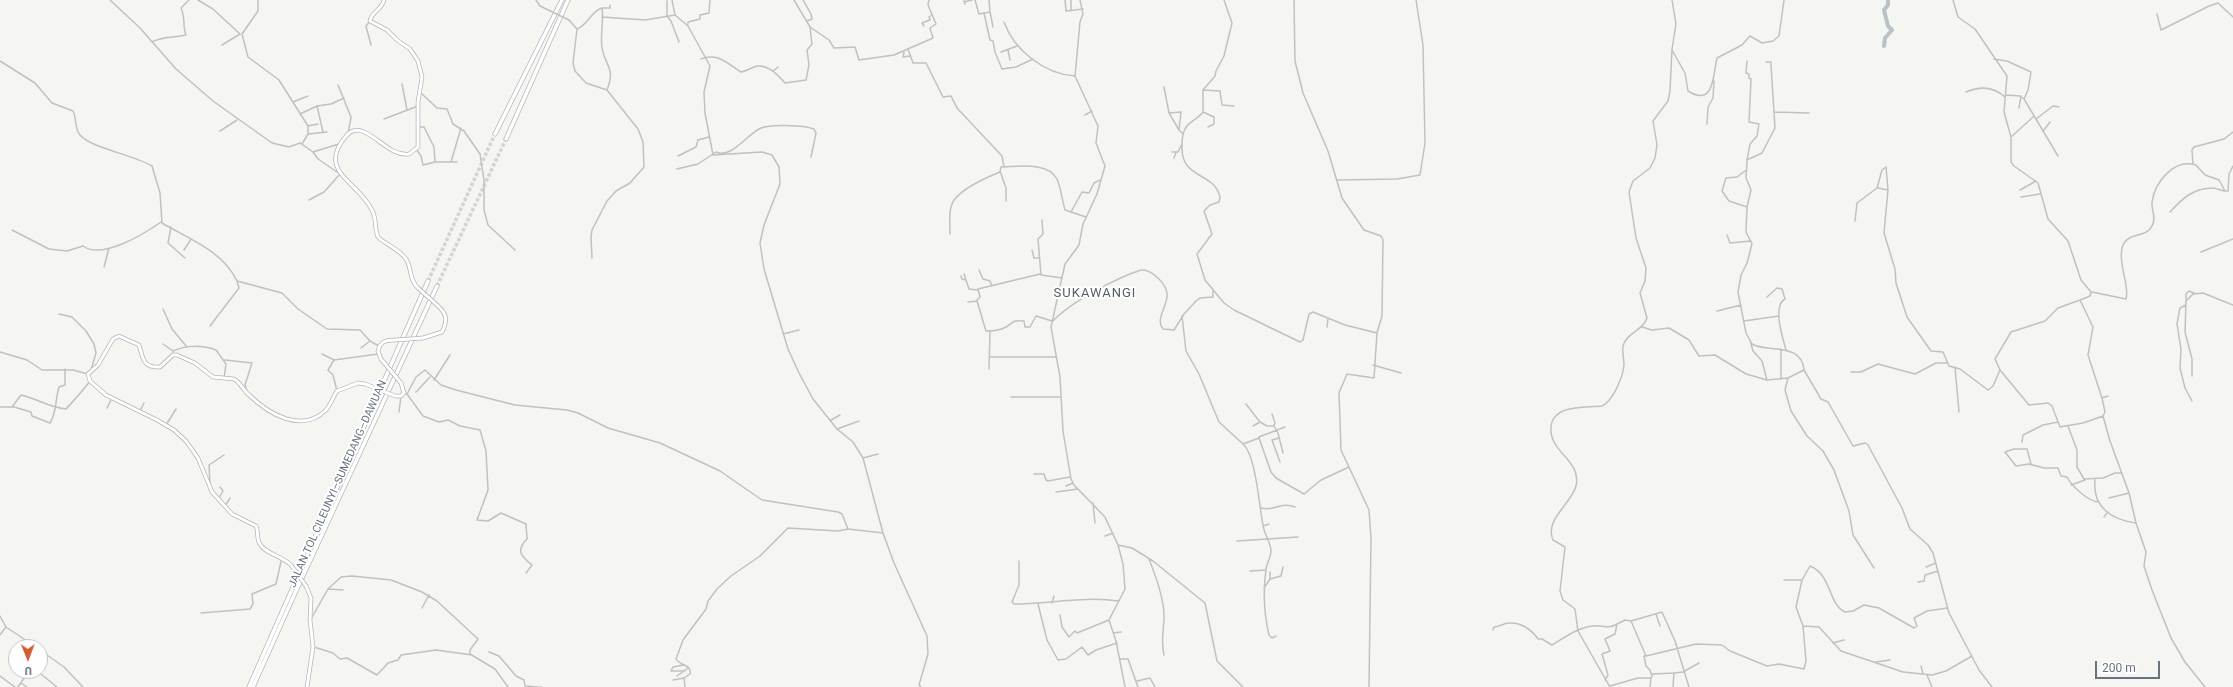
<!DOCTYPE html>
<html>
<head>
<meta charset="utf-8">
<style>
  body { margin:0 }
  #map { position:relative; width:2233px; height:687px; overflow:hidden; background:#f5f5f2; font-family:Roboto,sans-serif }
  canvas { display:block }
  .north { position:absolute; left:8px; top:639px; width:40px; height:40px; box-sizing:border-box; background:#fff; border:1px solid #c2c7cc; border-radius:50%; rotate:179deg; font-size:11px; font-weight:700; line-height:16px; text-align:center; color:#677480 }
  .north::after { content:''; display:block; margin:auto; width:14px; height:18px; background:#d25e34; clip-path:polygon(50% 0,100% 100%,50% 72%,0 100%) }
  .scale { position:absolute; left:2095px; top:661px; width:65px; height:18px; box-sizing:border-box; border:2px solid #677480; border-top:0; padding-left:5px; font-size:12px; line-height:14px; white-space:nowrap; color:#677480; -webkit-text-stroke:3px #fff; paint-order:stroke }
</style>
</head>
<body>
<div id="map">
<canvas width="2233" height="687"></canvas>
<div class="north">U</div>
<div class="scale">200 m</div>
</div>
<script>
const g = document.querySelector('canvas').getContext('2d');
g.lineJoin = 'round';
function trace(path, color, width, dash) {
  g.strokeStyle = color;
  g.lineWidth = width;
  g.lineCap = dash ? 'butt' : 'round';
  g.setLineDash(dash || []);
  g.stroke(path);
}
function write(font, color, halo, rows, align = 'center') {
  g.font = font + ' Roboto,sans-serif';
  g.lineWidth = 4;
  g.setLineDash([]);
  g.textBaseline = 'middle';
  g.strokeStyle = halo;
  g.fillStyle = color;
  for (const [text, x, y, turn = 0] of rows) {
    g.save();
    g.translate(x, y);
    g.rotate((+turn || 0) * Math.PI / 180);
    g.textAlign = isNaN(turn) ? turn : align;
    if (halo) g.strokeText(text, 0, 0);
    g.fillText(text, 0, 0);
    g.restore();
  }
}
trace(new Path2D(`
  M1884,46L1885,38L1892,30L1888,26L1884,10L1888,5V0`), '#b9c2c7', 4);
trace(new Path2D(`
  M428,281L495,134
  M437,286L506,139`), '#d2d5d6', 3.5, [3.5, 2]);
const primary = new Path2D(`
  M384,0C382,10 371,12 370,21L387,30L397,40L410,49L418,61L422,77L418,102V147L409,154C391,156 379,138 364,132C358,129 351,130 347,135C315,171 358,181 372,210C377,219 374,228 378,237C386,245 398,248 406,259C412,268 409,280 418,288
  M423,338L442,332C448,320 447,314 437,305
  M381,359L378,351C380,342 385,340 395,340
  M395,396H401L404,393L401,383
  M291,565C282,556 264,553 260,544C256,539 259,532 256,526L232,514L212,492L198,458L186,441L174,430L157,420L106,395L90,381L88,374L98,365L113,339L119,336L139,345C143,357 142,368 160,367L173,355H177L195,363L213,377L234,379C241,383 243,390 249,395C269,414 302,434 326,410C331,404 333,397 337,391L358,383L365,384
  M306,586L311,598L310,620L313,647L307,687`);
const highway = new Path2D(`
  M495,134L562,0
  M506,139L568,0
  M249,687L428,281
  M253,687L295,593L437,286`);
trace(primary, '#b2b6b9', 4.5);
trace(highway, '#b3b6b9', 5);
trace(new Path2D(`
  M110,0L140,28L176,69L213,101L272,143L289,147L300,143L313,152L339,144
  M198,0L213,9L240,34
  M258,0V11L242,34L248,57L279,80L308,126V134L302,144
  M536,0L540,6
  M672,0L675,15L688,26L710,66L704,92L705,113L713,155L762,152L772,155L779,167L780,184L764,225L760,243L764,269L788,349L799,373L813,399L837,429L853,442L863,458L883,533L894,563L927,636L928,654L919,685L921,687
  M803,0L811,14L812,19L807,21
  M964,0L965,4
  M975,0L979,14L990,12L993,27
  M989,0L990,12
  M1065,0L1066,11L1083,9
  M1071,0V11
  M1080,0L1083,14L1080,22L1075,76L1098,126L1096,143L1105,166L1097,194L1083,224L1079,245L1065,264L1051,327L1060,377L1063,431L1071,479L1074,485L1105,517L1118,545L1132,548L1153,561L1205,603L1217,661L1243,687
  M1224,0L1232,23L1224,56L1216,71L1215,76L1203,90V112C1198,119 1188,122 1185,129C1182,134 1182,140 1182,145C1180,180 1214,171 1220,197L1219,202L1210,205L1204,211L1212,234L1197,254L1205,280L1224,303L1234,310L1300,342L1303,340L1309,314L1313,312L1345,325L1377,333L1374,378L1347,374L1339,393L1341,450L1369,510L1371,539L1369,687
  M1294,0L1295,61L1303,93L1328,151L1342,198L1364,230L1381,236L1383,240L1382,316L1377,333
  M1953,0L1958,17L1975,29L2007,76L2004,112L2011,137V162L2014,166L2038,183L2048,219L2068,241L2081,280L2091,292L2090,296L2080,300L2093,327L2088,355L2102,398L2105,412L2103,416L2110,441L2129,493L2136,523L2146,552L2144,566L2152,590L2171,638L2185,662L2205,687
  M667,1V16L671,21L679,42
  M964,2L972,0
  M602,8H610V5
  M984,13L990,40L993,41L995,52L1002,69L1016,67L1033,59
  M2157,14L2161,30L2209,6L2218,3L2233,17
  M602,17L645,20L675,15
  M569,20L577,29L573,63L575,71L586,83L607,90L638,129L643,142L644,167L630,183L616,191L607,201L592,230L591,237L592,258
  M370,21L366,26L371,45
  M1004,22C1014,50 1044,74 1075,76
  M688,24V22L700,19V15L709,13L710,0
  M924,26L922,23L930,20L929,17L932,15
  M810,27L829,40L834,48L855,47L859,60L894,55L933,38L930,28L936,24L928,5L929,0
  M577,29C588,25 591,11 602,8C604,21 600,35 602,48C605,67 616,67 607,90
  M152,42C162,36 175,38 186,35C182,25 186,19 181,8L189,0
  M222,45L240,34
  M908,49L913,63H926L943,97L951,96L957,108L1002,156L1004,167
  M1008,50L1010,60
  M1672,50L1685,73L1688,91C1715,108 1713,73 1717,58L1742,45L1750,36L1762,43L1773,41L1779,36L1784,0
  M904,52L903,57L910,56
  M1001,52L1017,46
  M701,59C718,52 728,64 741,72C747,71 752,67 757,66C769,65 778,75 785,83L806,80L809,65L807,50L812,44L810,27L794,0
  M1994,59L2007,61L2031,72L2028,90L2024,99
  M0,61L35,83L52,103L73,111C77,118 74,128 80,135C91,148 134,155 152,166L160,193L162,223C189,239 223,251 237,281L282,293L298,309L327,329L360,330L370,341L379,346
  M1747,61L1746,73L1749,74V78L1751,79L1749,122L1759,124L1757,136L1750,144L1747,160
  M773,71L778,67
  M402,84L407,110
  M338,85L351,117L348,134
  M1164,87L1169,113L1181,112L1179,130L1183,134
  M1203,90L1220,91L1222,105L1234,106
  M1966,92C1980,86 1994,87 2005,97
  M421,93L437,108L447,109L453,124L464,131L480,154L484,180V210L488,225L515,250
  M2006,95L2020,96L2024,99L2058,156
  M293,102L308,96
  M317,106L323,132
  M2019,108L2021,96
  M1203,112L1214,117V124L1208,127
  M1774,112L1809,113
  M1169,113L1179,130
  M300,114L317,106L331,104L344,98
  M1085,115L1092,111
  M384,119L418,106
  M2036,119L2053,106L2059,107
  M1707,124L1708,107L1713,98L1714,81
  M308,126L318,124
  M418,127H424L434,147L435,162H457
  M2044,130L2050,122
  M220,131L237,120
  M308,134L327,132
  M2011,137L2033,117
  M416,149L421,156L423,165L435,162
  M313,152L318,159L340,174
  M1172,152H1178L1182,144
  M678,156L696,147L698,140L709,137
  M1174,158L1176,152
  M451,162L461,128
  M2193,164L2192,150L2194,147L2224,139L2233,132
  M677,169L698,164L716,152C732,159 747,134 761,128C770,124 804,125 814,129L816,133L811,157
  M1000,171L1006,188V201
  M1745,171L1737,177L1726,178L1722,191L1729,201L1747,207
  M1337,180L1397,179L1420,175L1425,143L1423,45L1416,0
  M1878,188L1888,190
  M2020,190L2036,181
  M2021,197L2040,194
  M309,200L324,192L340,174
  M1071,212L1086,217
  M2170,212C2183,198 2193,188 2213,188C2218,188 2222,192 2228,191L2229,174L2233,166
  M1042,220L1043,234L1038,239L1041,275L1062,278
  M1855,221L1857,203L1877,188L1882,170L1886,167L1888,190L1884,233L1895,269L1896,283L1907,317L1931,351L1943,352L1949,366L1960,369L1988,390L1993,386L2000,370
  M171,227L168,243L185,258
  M12,230L49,249L67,251L83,246C102,260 144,234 161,222
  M950,234C950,224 948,209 954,200C964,187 985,178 1000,172L1001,167C1016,167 1048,161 1057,179C1061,188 1062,200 1065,210L1071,212L1082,192L1089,193L1094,183L1100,180
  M1727,235L1730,243L1751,241
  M184,250L191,239
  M1032,250L1034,258H1039
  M2201,252L2233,239
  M104,267L109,248
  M979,270L983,279L990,281L992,286
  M964,274L969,289L977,290
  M961,276L962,279L966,280
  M2092,292L2126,299C2130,285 2118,266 2122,248C2126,231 2146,239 2152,226C2157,218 2151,210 2152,202C2155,182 2174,158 2196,165L2205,175L2219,180L2225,191
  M1767,297L1777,288L1782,289L1785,299C1772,306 1783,339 1786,350
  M977,300L980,297L978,289L1040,274
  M2080,300L2058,308L2045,321L2011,332L1995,359L2000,370L2029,405L2048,403L2052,406L2060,427L2083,423L2103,416
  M2186,300V294L2189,291L2194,293
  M968,302L977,301L986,331C991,331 1001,330 1006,327C1015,322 1011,320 1024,321L1025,327H1030L1036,316L1052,321
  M2186,305L2180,308L2177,324L2181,349L2180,368L2185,388L2192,401
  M163,309L172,329L187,347
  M1717,311L1741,305
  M59,314L72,317L86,331L94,344L96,353L91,370
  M1182,316L1186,351L1199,374L1219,422L1243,444L1259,438L1271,472L1276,478L1304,494L1321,480L1349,467
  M1744,321L1779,316
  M1052,322C1069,303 1116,278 1141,270C1152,269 1168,285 1167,296C1167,306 1155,320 1163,329L1174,330L1184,314L1196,301L1200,298L1213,297V291
  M210,326L239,288L237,281
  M1327,327L1328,318
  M1642,327L1652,330L1669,328L1689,340L1699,356L1715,355L1746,374L1767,380L1788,378L1804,370C1802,342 1767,353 1752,344L1746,333L1738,292L1741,275L1747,263L1752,244L1746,232L1747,207L1751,190L1746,178L1747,160L1762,153L1775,128L1771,65V62H1766
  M783,334L799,330
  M1750,340L1753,351L1762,361L1767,380
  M163,344L173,351
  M361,348L370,341
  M0,352L27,360L42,370H73L88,374
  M322,354L334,360
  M173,355V351C186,345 203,345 216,350L226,364L224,378
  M990,357H1056
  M225,360L252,363L245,385L247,391
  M1373,365L1401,373
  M1955,367L1959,412
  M989,369L990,331
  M1804,370L1821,399L1828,402L1853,446L1865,443L1868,445L1902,508L1910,529L1928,545L1933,553L1949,613L1979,670L1992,687
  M1851,372H1861L1878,364L1915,374L1936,363H1947
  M2192,376V359L2185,332L2186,301L2193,294L2203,293L2233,305
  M1788,378L1785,390L1791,411L1807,436L1823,451L1834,470L1849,511L1853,535L1874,568
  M1781,379V349
  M434,380L450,355
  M337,391L333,375L328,370L334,360L378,354
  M416,392L430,377
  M404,393L407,394L423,416L439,422L448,420L460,426L480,430L486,451L488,490L477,520L488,521L501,513L526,524L527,539C515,551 522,557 532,565L526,573
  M407,394L416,377L425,370L441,385L456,390L515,405L567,410L578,413L608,428L660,443L720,471L762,500L838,512L842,514L848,529L883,533
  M1011,397H1061
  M2102,398L2108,396
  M1246,404L1260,422
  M0,407H14L31,412L32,416L50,423C57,412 55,400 59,387L65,385V369
  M12,407L21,395C38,399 48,407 66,409C74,400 82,392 90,381
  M107,408L112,398
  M140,411L144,403
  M399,412L401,396
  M1272,414L1275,423L1274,426
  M831,420L840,415
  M166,425L176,409
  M1253,426L1260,422L1267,426H1274L1278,433L1283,453
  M2068,426L2077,450V467L2084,479L2103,478L2115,473H2122
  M837,429L859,421
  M1259,437L1285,427
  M1279,438L1272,440L1280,462
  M2022,442L2023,435L2043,425L2058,422
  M1243,444C1256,455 1259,506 1263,525C1264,534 1271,543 1271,551C1271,557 1267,563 1266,569C1263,591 1264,614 1269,635L1272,638L1276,636
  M863,458L878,454
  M2031,464L2027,449H2014L2005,452L2016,466L2029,464L2044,468H2058L2061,476L2067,477C2071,485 2088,502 2099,502
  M1034,474H1044L1046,480L1048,481L1070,477
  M2095,480C2092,507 2112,520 2136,523
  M210,484L209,465L224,455
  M2071,485L2085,480
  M1066,486L1073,483
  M1056,492L1078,489
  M219,498L223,491L220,487
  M2109,498L2129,493
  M1093,503L1095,523
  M225,506L230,498
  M1261,508C1275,512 1280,501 1295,507
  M2104,517L2107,513
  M1263,526L1269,524
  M1105,536L1113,533
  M1237,541L1298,537
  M1118,545L1123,564L1125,589L1109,620L1116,641L1125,687
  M1149,559C1156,577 1165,601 1164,620C1163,632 1161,643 1164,655
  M1019,561V585L1012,602L1014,604C1049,604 1083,596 1119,601
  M1926,567L1936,563
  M1250,571L1266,570
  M1270,579L1281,576L1283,567
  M1784,580H1802
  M1918,582L1924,581L1925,575L1938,571
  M1264,588L1270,579V572
  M328,589L343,590
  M1052,603L1054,596
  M1038,604L1047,640L1058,660L1066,659L1082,647L1088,655L1096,650L1117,643
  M422,608L429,595
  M1947,608L1927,611L1914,618L1917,626L1914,628L1879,608L1864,605L1853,611L1845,612C1828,604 1832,575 1810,566L1802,580L1796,607L1803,626L1819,627L1841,651L1903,672L1932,675L1946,671L1972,656
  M201,613L250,609L253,604L252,594L276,584L282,557
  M1656,614L1660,626
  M1060,615L1062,627L1069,637L1075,631L1077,633L1109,620
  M0,616L6,627L36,647
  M311,619L328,589L341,577L352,576L391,580L422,592L437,601L478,639L470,650V654L495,669L508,687
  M1631,621L1646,656H1644L1646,666L1650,670L1651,674H1653L1651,678L1650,687
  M1493,630L1494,627C1500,627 1503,623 1509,623C1521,622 1532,630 1538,639H1542L1552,645C1564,638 1577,628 1592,626C1602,624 1607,630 1617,624
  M1113,633L1121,632
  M0,635L6,627
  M1833,643L1844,640
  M314,647L333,653L340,659L347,658L377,675L388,663L398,660L401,655L436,650L472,655
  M40,650L64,667L83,687
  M489,652L499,656L516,676L524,680L525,686L538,687
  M1646,656L1696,644L1722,645L1730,651L1767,666L1779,664L1804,669L1806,661L1803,626
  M1120,659H1128L1138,687
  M1876,662L1890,660
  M683,665L673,667L671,671H685
  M1921,666L1923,674
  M37,671L57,687
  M1653,674L1674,673
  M1927,675L1932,687
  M0,676L15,687
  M677,676L688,668
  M673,680L684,678
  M1605,680L1608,675L1602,654L1610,651L1605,639L1615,634L1617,624L1625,620L1631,621L1662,612L1675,641L1689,687
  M1137,681L1150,678L1155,687
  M21,683L27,687
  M1610,686L1638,678H1651
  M18,687L29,671
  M540,687H541
  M685,687L684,678L690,674C692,664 680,666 676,659L683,640L706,609L708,601L717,589L731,576L760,556L788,528L838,531L848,529
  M1610,687L1578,631L1575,609L1563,600L1560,591L1565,547L1553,540C1544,520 1572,503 1576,486C1582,460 1549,453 1551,427C1553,404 1585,408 1602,406C1613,401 1623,377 1624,365C1624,359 1622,352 1623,346C1627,332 1643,331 1647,318L1640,293L1645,281L1646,268L1636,238L1629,192L1633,181L1650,168L1655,158L1657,145L1653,121L1668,101L1670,91L1672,49L1676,24L1672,0
  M1673,687L1674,673L1683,672L1699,663`), '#bec2c5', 1.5);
trace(primary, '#fff', 3);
trace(highway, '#fff', 3.5);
const primaryBridge = new Path2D(`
  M418,288L437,305
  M395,340L423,338
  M381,359L401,383
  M365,384L395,396
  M291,565L306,586`);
trace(primaryBridge, '#b2b6b9', 4.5, []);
trace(new Path2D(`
  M540,6L569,20`), '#bec2c5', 1.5);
trace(primaryBridge, '#fff', 3);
write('11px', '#677480', '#fff', [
  ["JALAN TOL CILEUNYI–SUMEDANG–DAWUAN",338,484,-66]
]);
g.letterSpacing = '1px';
write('13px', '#545d66', '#fff', [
  ["SUKAWANGI",1095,294]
]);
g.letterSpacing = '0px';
</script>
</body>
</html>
